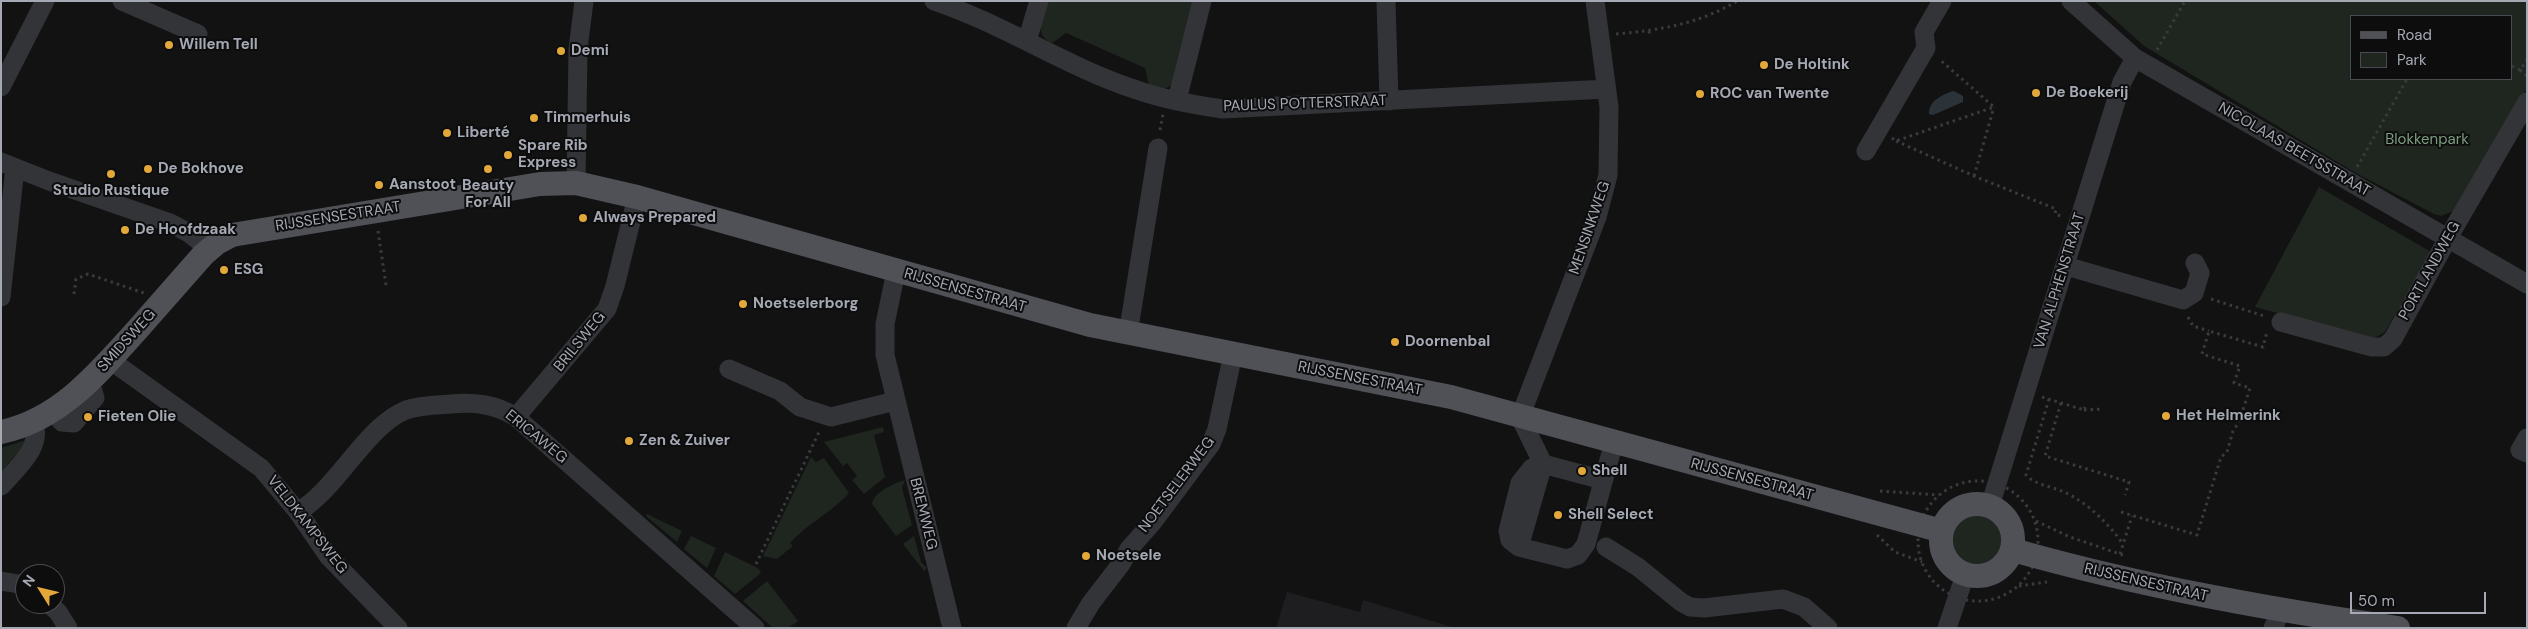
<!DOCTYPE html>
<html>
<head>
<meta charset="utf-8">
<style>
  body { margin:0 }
  #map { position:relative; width:2528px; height:629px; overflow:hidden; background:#121213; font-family:"DM Sans",sans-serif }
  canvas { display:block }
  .frame { position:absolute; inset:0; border:2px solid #a4a9b3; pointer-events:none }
  .legend { position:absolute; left:2350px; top:15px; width:162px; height:65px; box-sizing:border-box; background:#0d0d0e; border:1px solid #494b50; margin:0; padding:6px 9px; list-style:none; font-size:15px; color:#a4a9b3 }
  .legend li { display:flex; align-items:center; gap:10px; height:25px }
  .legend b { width:25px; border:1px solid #494b50 }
  .north { position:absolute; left:15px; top:564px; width:50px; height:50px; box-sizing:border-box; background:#0d0d0e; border:1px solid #494b50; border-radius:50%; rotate:306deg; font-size:14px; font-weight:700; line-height:20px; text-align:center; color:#a4a9b3 }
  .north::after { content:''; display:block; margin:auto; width:18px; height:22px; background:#e3a83a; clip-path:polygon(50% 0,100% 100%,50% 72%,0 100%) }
  .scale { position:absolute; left:2350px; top:592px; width:136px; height:22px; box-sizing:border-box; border:2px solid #a4a9b3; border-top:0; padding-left:6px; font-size:15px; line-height:18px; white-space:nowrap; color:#a4a9b3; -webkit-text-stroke:4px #0d0d0e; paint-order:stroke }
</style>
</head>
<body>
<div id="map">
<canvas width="2528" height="629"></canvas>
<div class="frame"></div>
<ul class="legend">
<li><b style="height:6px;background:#4f5157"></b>Road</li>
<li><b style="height:14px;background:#1e261f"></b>Park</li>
</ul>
<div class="north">N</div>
<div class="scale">50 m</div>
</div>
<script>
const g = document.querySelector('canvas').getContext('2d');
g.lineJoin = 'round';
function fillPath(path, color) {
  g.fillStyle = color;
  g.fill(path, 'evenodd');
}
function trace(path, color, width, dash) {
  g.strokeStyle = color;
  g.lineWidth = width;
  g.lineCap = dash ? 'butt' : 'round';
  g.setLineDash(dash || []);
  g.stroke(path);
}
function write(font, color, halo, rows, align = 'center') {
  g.font = font + ' "DM Sans",sans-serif';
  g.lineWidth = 4;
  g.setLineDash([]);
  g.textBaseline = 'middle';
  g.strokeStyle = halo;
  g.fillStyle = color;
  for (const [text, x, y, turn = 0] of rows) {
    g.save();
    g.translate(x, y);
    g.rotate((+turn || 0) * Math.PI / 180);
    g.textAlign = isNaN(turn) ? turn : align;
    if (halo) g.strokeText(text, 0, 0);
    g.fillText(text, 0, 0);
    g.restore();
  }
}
fillPath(new Path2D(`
  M1287,592L1360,612L1363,600L1455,628H1276Z`), '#1e1e20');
fillPath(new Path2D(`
  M1047,1H1194L1176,65L1178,71L1175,83L1163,90L1149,86L1145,68L1066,33L1052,43C1033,35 1042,17 1047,1Z
  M2094,1H2527V88L2456,210L2441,216L2434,214L2354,172L2144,46ZM2352,16H2512V79H2352Z
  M2319,187L2431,252L2385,332L2372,339L2255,307Z
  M883,427L884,432L874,435L885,477L864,494L852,480L857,476L847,463L843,466L824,442Z
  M23,441L26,443L1,472V448Z
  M811,457L816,462L824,458L849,493C832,512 807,524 790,543L793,546L777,559L763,556Z
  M905,480L902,488L912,525L896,536L872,504C874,492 894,483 905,480Z
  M647,514L682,531L677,542L646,516Z
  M1953 540a24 24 0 1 1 48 0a24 24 0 1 1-48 0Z
  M691,536L716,548L707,568L684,549Z
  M914,536L921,562L927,568L924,571L903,544Z
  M725,552L758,568L761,573L735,594L714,576Z
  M767,581L798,621L788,628H773L743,601Z`), '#1e261f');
fillPath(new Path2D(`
  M1954,91L1963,96V102L1933,115L1929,114C1928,101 1943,94 1954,91Z`), '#2b3238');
trace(new Path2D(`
  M1649,31L1650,37
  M1616,34C1660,30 1699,24 1737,1
  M2157,50L2185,1
  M2512,66L2520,70L2527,60
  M2520,70L2527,76
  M1160,130L1163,114
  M1892,138L1896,141L1994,107L1939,59
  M1896,141L1974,176L2056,209L2055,214L2061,216
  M2357,167L2407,79
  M1974,176L1994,107
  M378,231L386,285
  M74,294L76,279L88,274L144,293
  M2211,299L2264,316
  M2188,317L2193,326L2209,331
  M2042,397L2084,410L2085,407
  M2049,399L2026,475C2035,485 2051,486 2064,492C2088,503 2108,523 2123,544
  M2061,403L2045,456L2129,482L2125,495
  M2084,410L2103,409
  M1918 541a60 60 0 1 1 120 0a60 60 0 1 1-120 0Z
  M1880,491L1939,495
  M2121,512L2197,535L2221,457L2227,452L2233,431L2239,422L2250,388L2234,383L2240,366L2202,354L2209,331L2263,347L2267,332
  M2036,521L2070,537L2123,555
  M1877,535L1895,552L1922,562
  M2120,554L2132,516
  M756,564L820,430
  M2019,586L2047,582`), '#393b3f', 3, [2.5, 4]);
trace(new Path2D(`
  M122,1L198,34
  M934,1C1003,24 1065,66 1134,89C1162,99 1194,105 1223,109L1606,89
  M1386,1L1389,101
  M2071,1L2135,58L2527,284
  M1027,41L1039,1
  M1,87L45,1
  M1177,100L1202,1
  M1866,151L1926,48L1924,32L1942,1
  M1,162L49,181L170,223L189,233L209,249
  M576,183L578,49L584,1
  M2066,266L2183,300L2194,293L2200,273L2195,263
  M896,271L885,324V355L952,628
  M1,297L15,168
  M2281,322L2372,347H2384L2393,339L2448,238L2527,102
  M1128,334L1158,148
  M110,360L261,468L298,512L329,557L398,628
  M729,369L780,391L800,407L831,417L895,401
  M52,411L62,422L74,423L95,398L93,391L87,385
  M516,417L607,309L615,286L637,197
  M2527,438L2520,450L2527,453
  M1603,480L1543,464L1532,468L1520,483L1508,531L1510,540L1519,547L1567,559L1578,555L1586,544L1614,442
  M1,486C17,468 44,446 33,421
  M1990,506L2122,82L2135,58
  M298,512C338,488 366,426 406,410C420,405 435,405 451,404C475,402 495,404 516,417L755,628
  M1519,547L1543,464L1520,417L1597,217L1608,175L1609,107L1595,1
  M1606,547L1638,567L1681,602L1690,607L1704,608L1783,599L1804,607L1828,628
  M1,581L25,585
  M49,604L58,612L68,628
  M1076,628L1091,603L1121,564L1129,549L1152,523L1211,444L1217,429L1233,354
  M1947,628L1965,575
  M2273,628L2281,611`), '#333438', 19);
trace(new Path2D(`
  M1,432C60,420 99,372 137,330C159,305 181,280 203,255L217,243L232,235L540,184L576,183L637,197L1090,325L1451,397L1942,531
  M1941 540a36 36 0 1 1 72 0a36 36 0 1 1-72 0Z
  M2013,550C2140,586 2268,609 2398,628`), '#4f5157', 24);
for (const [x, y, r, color] of [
  [169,45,5,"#e3a83a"],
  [561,51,5,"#e3a83a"],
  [1764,65,5,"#e3a83a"],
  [2036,93,5,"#e3a83a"],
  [1700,94,5,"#e3a83a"],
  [534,118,5,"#e3a83a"],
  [447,133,5,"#e3a83a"],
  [508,155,5,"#e3a83a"],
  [148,169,5,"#e3a83a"],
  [488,169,5,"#e3a83a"],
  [111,174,5,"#e3a83a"],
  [379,185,5,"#e3a83a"],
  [583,218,5,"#e3a83a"],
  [125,230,5,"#e3a83a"],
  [224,270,5,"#e3a83a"],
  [743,304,5,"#e3a83a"],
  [1395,342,5,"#e3a83a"],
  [2166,416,5,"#e3a83a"],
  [88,417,5,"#e3a83a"],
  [629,441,5,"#e3a83a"],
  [1582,471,5,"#e3a83a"],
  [1558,515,5,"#e3a83a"],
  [1086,556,5,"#e3a83a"]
]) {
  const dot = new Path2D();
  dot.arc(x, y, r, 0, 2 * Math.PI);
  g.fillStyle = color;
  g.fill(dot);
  trace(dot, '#0d0d0e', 2);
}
write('bold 15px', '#a4a9b3', '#0d0d0e', [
  ["Willem Tell",179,45],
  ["Demi",571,51],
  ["De Holtink",1774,65],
  ["De Boekerij",2046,93],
  ["ROC van Twente",1710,94],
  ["Timmerhuis",544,118],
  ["Liberté",457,133],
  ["Spare Rib",518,146],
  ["Express",518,163],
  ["De Bokhove",158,169],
  ["Aanstoot",389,185],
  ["Beauty",488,186,"center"],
  ["For All",488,203,"center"],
  ["Studio Rustique",111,191,"center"],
  ["Always Prepared",593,218],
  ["De Hoofdzaak",135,230],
  ["ESG",234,270],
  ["Noetselerborg",753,304],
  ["Doornenbal",1405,342],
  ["Het Helmerink",2176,416],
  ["Fieten Olie",98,417],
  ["Zen & Zuiver",639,441],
  ["Shell",1592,471],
  ["Shell Select",1568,515],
  ["Noetsele",1096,556]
], 'left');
write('15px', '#a4a9b3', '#0d0d0e', [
  ["PAULUS POTTERSTRAAT",1305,104,-2],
  ["NICOLAAS BEETSSTRAAT",2294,150,30],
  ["RIJSSENSESTRAAT",338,217,-9],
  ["MENSINKWEG",1590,228,-71],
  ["PORTLANDWEG",2430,271,-61],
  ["VAN ALPHENSTRAAT",2060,281,-73],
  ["RIJSSENSESTRAAT",965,291,16],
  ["SMIDSWEG",127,341,-48],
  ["BRILSWEG",580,342,-51],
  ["RIJSSENSESTRAAT",1360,379,11],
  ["ERICAWEG",536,437,39],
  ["RIJSSENSESTRAAT",1752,480,15],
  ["NOETSELERWEG",1177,485,-53],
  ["BREMWEG",923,514,76],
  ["VELDKAMPSWEG",307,525,52],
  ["RIJSSENSESTRAAT",2146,583,13]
]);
write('15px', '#7c9d7e', '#0d0d0e', [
  ["Blokkenpark",2427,140]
]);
</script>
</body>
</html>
